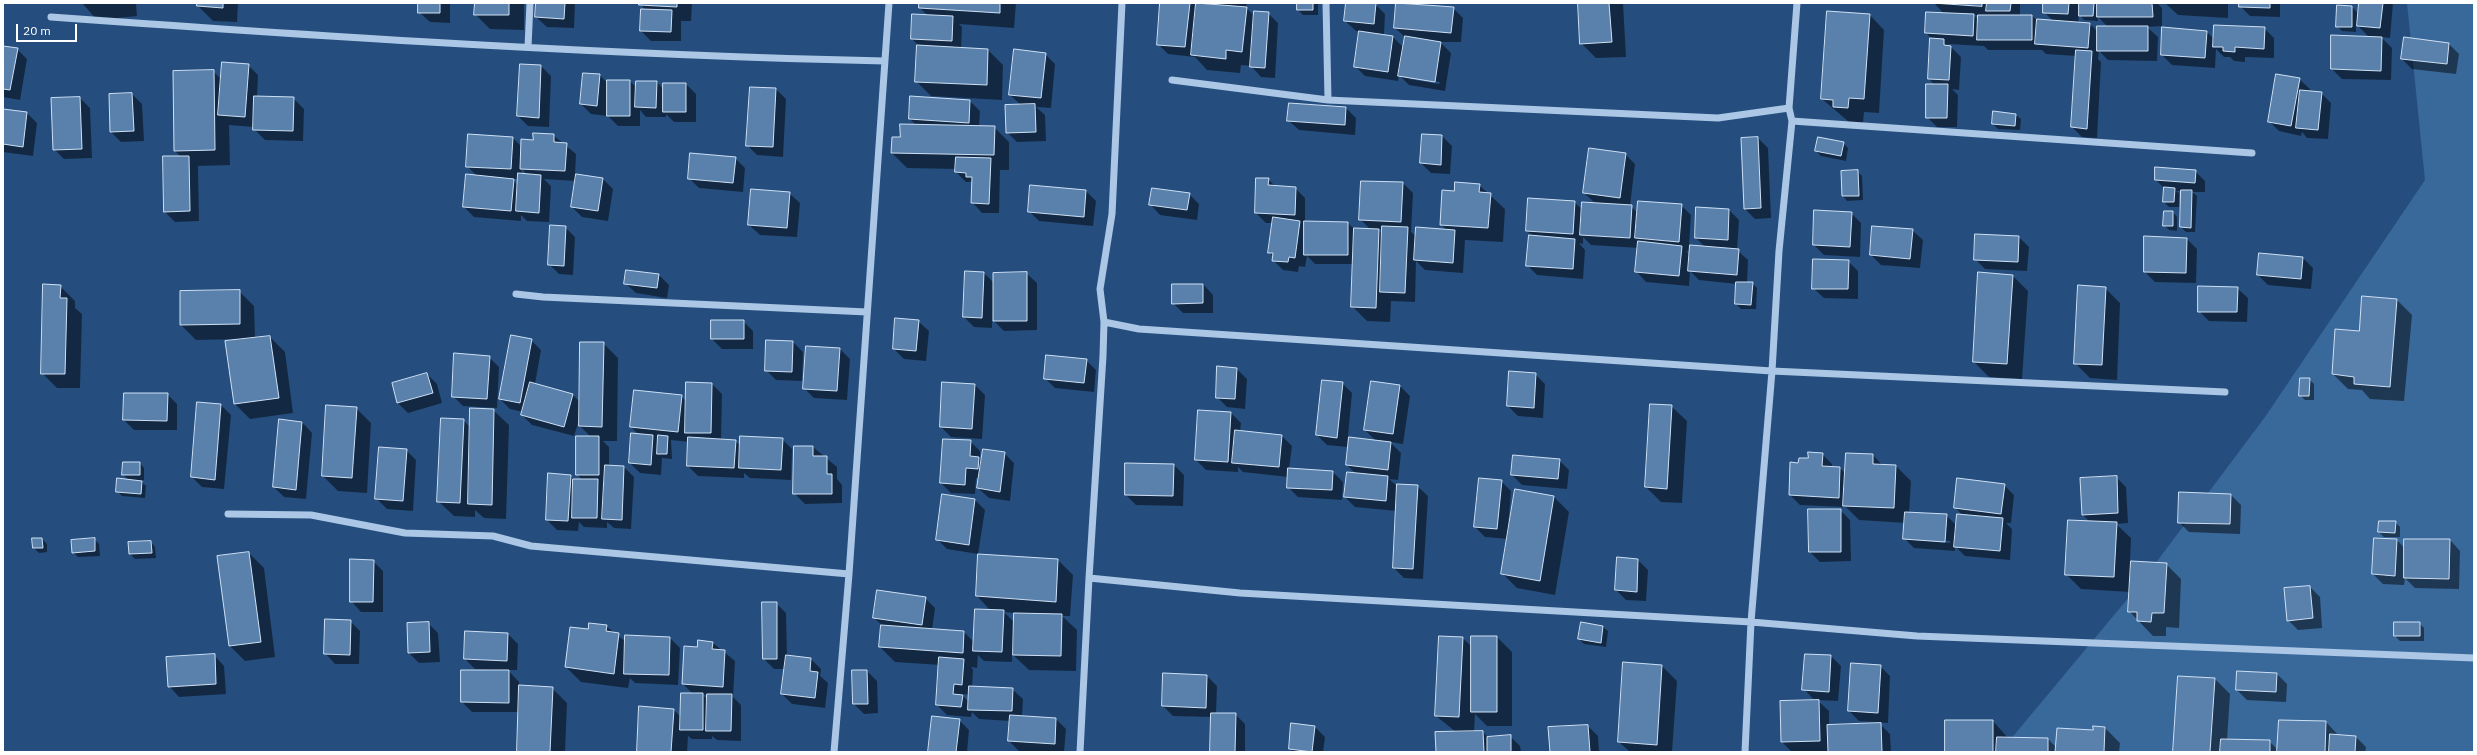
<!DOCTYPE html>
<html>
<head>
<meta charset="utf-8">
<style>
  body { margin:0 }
  #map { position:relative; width:2477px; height:755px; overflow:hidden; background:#254e7e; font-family:"IBM Plex Sans",sans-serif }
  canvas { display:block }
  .frame { position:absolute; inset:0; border:4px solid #fff; pointer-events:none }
  .scale { position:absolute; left:16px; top:24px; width:61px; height:18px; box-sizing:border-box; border:2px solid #fff; border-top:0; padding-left:5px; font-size:12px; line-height:14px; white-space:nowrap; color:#fff; -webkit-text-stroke:3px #254e7e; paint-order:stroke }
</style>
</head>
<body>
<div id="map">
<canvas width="2477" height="755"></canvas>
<div class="frame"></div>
<div class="scale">20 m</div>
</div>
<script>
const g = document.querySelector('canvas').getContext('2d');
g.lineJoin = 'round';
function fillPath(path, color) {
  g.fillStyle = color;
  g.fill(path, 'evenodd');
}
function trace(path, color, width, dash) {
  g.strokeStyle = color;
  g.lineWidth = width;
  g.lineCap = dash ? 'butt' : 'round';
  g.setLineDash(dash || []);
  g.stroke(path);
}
fillPath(new Path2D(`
  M2407,3H2474V752H2000L2140,584L2265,417L2425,180Z`), '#39689b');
fillPath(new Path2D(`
  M82,3H136L137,16L97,20Z
  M198,3H238L237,22L213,21L198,6Z
  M419,3H450V23L430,22L419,12Z
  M476,3H524V30L490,29L475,14Z
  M537,3H575L574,28L547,27L536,17Z
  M640,3H692L691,21H681V41H651L641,31L645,10Z
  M920,3H1016L1014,28L959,24L962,27L961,49L988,50L1003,65L1002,100L931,96L916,81L918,45L912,39L928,16L920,8Z
  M1161,3H1194L1197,7V3H1247L1246,8L1254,15L1268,13L1278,23L1275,78L1261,77L1251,66L1241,65L1240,73L1207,70L1195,57L1168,54L1158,44Z
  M1298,3H1318V15H1303L1298,10Z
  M1347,3L1375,4L1385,14L1384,34L1377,35L1393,37L1404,48L1406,38L1395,28L1397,3L1453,8L1463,18L1461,42H1436L1441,43L1451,53L1445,91L1409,85L1399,75L1398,81L1365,76L1355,66L1360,31H1356L1345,21ZM1409,77L1440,82L1439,84L1409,79Z
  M1579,3H1623L1626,57L1596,58L1581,43Z
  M1934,3H2020V16H2032L2038,21H2053L2044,12V3H2157L2162,8V26L2147,27L2158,37L2157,61L2108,60L2099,51L2098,59L2101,62L2097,138L2082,137L2072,127L2077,56L2046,54L2042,50H1988L1984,46L1948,44L1961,57L1959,90L1952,89L1958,95L1957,127H1937L1927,117L1935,85L1929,79L1931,38L1926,33L1944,14ZM2079,14L2084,20L2098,21V17L2108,27L2098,32L2090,24L2078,23ZM1974,15H1979V20Z
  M2165,3H2228V18L2178,15Z
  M2240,3H2280V17L2250,16L2240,6Z
  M2360,3H2393L2390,38L2381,37L2392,48L2391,80L2342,79L2332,69L2370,38L2356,24V32L2342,31L2337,26L2352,7L2357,12L2358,22Z
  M1869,14L1884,30L1879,113L1864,112L1863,123L1849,122L1822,99Z
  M2264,28L2274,38V58L2245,57V62L2234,61L2230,57H2224L2216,49L2215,68L2172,65L2162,55L2207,32L2215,40Z
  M2449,44L2459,54L2456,74L2412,69L2402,59Z
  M3,47L17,49L27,59L20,100L3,97Z
  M1045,54L1055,64L1051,108L1036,107L1045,115L1046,141L1017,142L1007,132L1021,105L1010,95Z
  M248,65L258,75L257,97L293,98L304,109L303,141L265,140L254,129V127L229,125L230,165L198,166L199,221L175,222L165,212L181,157L175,151L213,71L222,80Z
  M521,65L541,66L551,76L549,127L528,126L518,116Z
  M600,75L608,84L630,81L637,88L657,82L664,90L686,84L696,94V122H674L666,114V117H646L640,110V126H618L608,116L591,114L581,104Z
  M2299,79L2310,89L2309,92L2321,93L2331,103L2328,139L2307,138L2302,132L2301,136L2279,131L2269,121Z
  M776,89L786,99L783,157L757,155L747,145Z
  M132,94L142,104L144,141L121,142L111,132Z
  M80,98L90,108L92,158L64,159L54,149Z
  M911,98L970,101L980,111L979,127H994L1009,142V170H1000L999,213H982L972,202L973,182H966L956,172V169L907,168L892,153L901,138L917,126L910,119Z
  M1346,108L1356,118L1355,135L1299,130L1288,120Z
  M3,110L27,113L37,123L33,156L3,152Z
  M1994,112L2016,115L2021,119L2020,130L1998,129L1993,124Z
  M553,135L576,154L575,175L603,179L613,189L608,221L582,217L572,207L576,181L544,179L551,186L549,222L527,221L521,215V221L474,217L464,207L477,176L467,166L513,138L522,147ZM522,169L527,175H521ZM512,179H519L518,185Z
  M1423,135L1442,136L1452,146L1450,174L1431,173L1421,163Z
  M1758,138L1768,148L1771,218L1755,219L1745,209Z
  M1843,143L1848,148L1846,161L1821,156L1816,151Z
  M1625,154L1635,164L1630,206L1638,213L1681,205L1691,215L1689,246L1705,247L1696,238L1697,208L1729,210L1739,220L1737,250L1748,260L1747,283H1752L1757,288L1756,309H1741L1736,304L1737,284L1699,280L1690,271L1689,286L1646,282L1636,271L1639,248L1591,245L1583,237V244L1579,243L1585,250L1583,279L1537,275L1527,265L1532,236L1527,231L1574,202L1582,209L1596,204L1584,193ZM1686,251L1690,252V255Z
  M735,158L745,168L743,192L699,188L689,178Z
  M1857,171L1862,176L1863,200L1847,201L1843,196L1842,172Z
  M2195,171L2205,181V192H2192L2197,196L2195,232H2186L2181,227L2182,191H2176L2179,193V207H2169L2164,202L2165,189L2156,180Z
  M1268,179L1276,187L1295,188L1305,198V222L1348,223L1354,229H1370L1360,219L1403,183L1413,193L1411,232L1417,237L1447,231L1441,224L1455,192L1479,185L1505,209L1503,242L1465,240L1463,273L1425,270L1416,261L1415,302L1391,301L1390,322L1367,321L1352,306L1354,264H1315L1307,256L1305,267L1299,266L1298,272L1283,270L1273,260V257L1269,252L1273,223H1266L1256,213ZM1379,230H1383V234Z
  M1086,191L1096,201L1093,226L1039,221L1029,211Z
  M789,193L800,203L797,237L760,235L749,225Z
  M1189,194L1199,204L1197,220L1160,215L1150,204Z
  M2173,212L2177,217V231L2169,230L2164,225Z
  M1851,213L1861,223L1860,257L1824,255L1814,245Z
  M565,227L575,237L573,275L559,274L549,264Z
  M1912,230L1923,240L1920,268L1881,265L1871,255Z
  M2019,237L2029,247L2027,271L1985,269L1975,259Z
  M2187,239L2197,249L2196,283L2155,282L2145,272Z
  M2303,258L2313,268L2311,289L2268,285L2258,275Z
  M1848,261L1858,271V299L1824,298L1813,288Z
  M966,272L984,273L994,283L1026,273L1037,283V330L1004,331L992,319V328L974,327L964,317Z
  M659,275L669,285L667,298L636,293L625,283Z
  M2013,276L2028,291L2022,379L1989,377L1974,362Z
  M1203,284L1213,295V313H1183L1173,303Z
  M60,286L75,301V308L82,314L80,388H57L42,373Z
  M2105,288L2120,303L2117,380L2090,378L2075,363Z
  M2237,288L2248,298L2247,322L2209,321L2199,311Z
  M239,291L254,306L255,339L270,337L285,352L293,413L250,419L235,404L240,339L196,340L181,325Z
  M2397,300L2412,315L2404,401L2370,399L2362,390L2348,389L2333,374L2336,331L2360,332Z
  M743,321L753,331V349H722L712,339Z
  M918,321L929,331L926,361L904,359L894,349Z
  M531,340L541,350L535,384L572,394L580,402L603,343L618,358L617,441H603L609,447V466L624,467L634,477L631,529L614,528L607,522V528L584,527L579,522L578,531L557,530L547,520L570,476L575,480H582L577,474L591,437L580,426V417L574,436L532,425L522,415L523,412L510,409L500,399Z
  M793,342L803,352L802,381L776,380L766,370Z
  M840,349L850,359L847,400L814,398L804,388Z
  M489,357L499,367L497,408L463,406L453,396Z
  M1086,360L1096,370L1094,392L1055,388L1045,378Z
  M1237,369L1247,379L1245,409L1227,407L1217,397Z
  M427,374L437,384L442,403L408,413L398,403L393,384Z
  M1535,374L1545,384L1543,418L1518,416L1508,406Z
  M2309,379L2314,384V400H2305L2300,395Z
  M1372,382L1400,386L1410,396L1403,444L1390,442L1401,453L1398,480L1389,479L1398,487L1417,486L1428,496L1423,579L1404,578L1394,568L1397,511L1355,507L1345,497L1356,474L1347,465L1376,441L1365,430Z
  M1342,383L1352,393L1347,447L1327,445L1317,435Z
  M712,384L722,394L721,440L735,441L741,446L782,439L792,449L791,480L750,478L744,473V478L698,476L688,466L689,442L671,440L672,459L662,458L661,475L640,473L630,463L639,435L631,427L681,396L686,401Z
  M975,385L985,395L982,439L951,437L941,427Z
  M167,394L177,404V430H134L124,420Z
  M221,405L231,415L224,489L202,487L192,477Z
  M1671,406L1687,421L1682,503L1661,502L1646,487Z
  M356,408L371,423L367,493L338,491L323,476Z
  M493,410L509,425L506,519L484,518L475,510V517L454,516L438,501L463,420L471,428Z
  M1231,413L1241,423L1240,432L1282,436L1292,446L1289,469L1333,472L1343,482L1342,500L1298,497L1288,487V477L1243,472L1238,467V472L1206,470L1196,460Z
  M302,422L312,433L306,499L284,497L274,487Z
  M970,441L980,451V459L982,462L1004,453L1014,463L1010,501L989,498L978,488L980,478H976L975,494L951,493L941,483Z
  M813,447L837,467V479L842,485V503L805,504L794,493Z
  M406,450L416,460L413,511L387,509L376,498Z
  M1822,454L1832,464V468H1840L1846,474L1847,454L1873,455L1883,466H1896L1911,481L1909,513L1946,515L1957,526L1963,516L1955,507L2004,485L2014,495L2011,523H2006L2012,529L2010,560L1965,556L1955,546V551L1914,548L1904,538L1906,523L1859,520L1846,507L1800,505L1790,495L1799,464ZM1914,538L1950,541V543L1914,540Z
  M1559,460L1569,470L1567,489L1522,485L1512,475Z
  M140,463L144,468V480H140L146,486L145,498L122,496L117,491L129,480L123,475Z
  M1174,465L1184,475L1183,506L1136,505L1126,495Z
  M2116,477L2126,487L2128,523L2116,524L2131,538L2130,562L2166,564L2181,579L2179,628L2166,627V636H2153L2129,611L2130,592L2081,589L2066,574L2090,522L2083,515Z
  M1501,481L1511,491L1508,528L1516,490L1554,497L1569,512L1555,595L1517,588L1502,573L1508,539L1485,537L1475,527Z
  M2231,495L2241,505L2240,534L2189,532L2179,522Z
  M975,500L985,510L978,554L947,549L937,539Z
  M1840,510L1850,520L1851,561L1820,562L1810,552Z
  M2395,522L2400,527V537H2384L2379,532Z
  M42,539L47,544V552L39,553L34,548Z
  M94,539L99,544L100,556L78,557L73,552Z
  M2397,540L2405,549L2450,540L2460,551L2459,589L2415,588L2405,578L2404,585L2383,584L2373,574Z
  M151,542L155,547L156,558L135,559L130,554L129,543Z
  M249,553L264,568L275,657L245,661L230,646Z
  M979,555L1058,560L1073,575L1070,616H1062L1077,630L1076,671L1029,670L1012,654V662L984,661L978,655L977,668L971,667L973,670L972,688L1012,689L1023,699L1022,716L1056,719L1066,729L1064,752L1019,751L1009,741L1011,721L979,719L972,712L971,717L947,715L937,705L940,665L895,662L880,647L882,625L874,618L925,598L935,608L932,630L964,632L975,643L991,611L977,596ZM1004,612L1015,613L1014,622ZM964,694L970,695V703L964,697Z
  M1618,558L1638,560L1648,570L1646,601L1626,600L1616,590Z
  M373,561L383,571V612H361L351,601Z
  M2310,587L2320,597L2322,628L2298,630L2288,620Z
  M763,603H776L786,613L787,656L811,659L821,669L820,676L828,683L825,708L792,704L782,694L785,669H774L764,659Z
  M350,621L360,631L359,664H335L325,653Z
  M428,623L438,633L440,662L419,663L409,653Z
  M2419,623L2424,628V641H2400L2395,636Z
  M606,626L626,642L670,638L680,648L678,685L635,683L630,678L628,688L581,682L566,667L589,630Z
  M1603,627L1608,631L1606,647L1584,644L1579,639Z
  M508,634L518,644L517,670H508L519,682V686L552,688L567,703L565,752H518L519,712H472L462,702V671H491V670L475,669L465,659Z
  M1440,637L1463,638L1472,647L1497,637L1512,652V726H1487L1475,714L1474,732H1483L1489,738L1510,736L1520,746L1521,752H1437L1456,732L1436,716Z
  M713,643L735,661L733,697L741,705V741L717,740L712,736V739H692L688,736L687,752H638L674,710L682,718L693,694L683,684L698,648ZM703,695H708L707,699Z
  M214,655L224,666L226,694L179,697L169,686Z
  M1831,656L1841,666L1838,701L1817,700L1829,711V726L1880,724L1890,734L1891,752H1792L1782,742L1815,701L1804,689Z
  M1662,666L1677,681L1672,752H1630L1619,742Z
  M1880,666L1890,676L1888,723L1859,721L1849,711Z
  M867,671L877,681L878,713L864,714L854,704Z
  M2277,674L2287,684L2286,702L2247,700L2237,690Z
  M1207,676L1217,686L1216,714H1235L1245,724V752H1211L1212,717L1173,716L1163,706Z
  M2215,679L2230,694L2227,740L2269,741L2279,751L2280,721L2326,722L2339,736L2356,737L2366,747L2365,752H2174Z
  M959,720L969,730L967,752H929Z
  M1993,721L2008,738L2048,739L2057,748L2105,728L2120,743L2119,752H1946Z
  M1314,726L1325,737L1323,752H1293L1290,749Z
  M1588,726L1598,736L1599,752H1551Z`), '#0007');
const building = new Path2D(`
  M197,3H223V8L197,6Z
  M418,3H440V13H418Z
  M475,3H509V15H474Z
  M536,3H565L564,19L535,17Z
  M639,3H677V7L639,5Z
  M919,3H1000V13L919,8Z
  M1160,3H1190L1185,47L1157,45Z
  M1196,3L1247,7L1242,52L1226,50V59L1191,55Z
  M1297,3H1313V10H1297Z
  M1346,3H1376L1374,24L1344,21Z
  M1396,3L1454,7L1451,33L1394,28Z
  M1578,3H1609L1612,42L1580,44Z
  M1933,3H1982V6Z
  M1987,3H2011L2010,11H1986Z
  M2043,3H2069L2068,14L2043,13Z
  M2079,3H2094L2093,16H2079Z
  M2097,3H2152L2153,17H2097Z
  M2239,3H2270V8L2239,7Z
  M2359,3H2383L2380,28L2357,26Z
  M2337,5L2352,6V27H2336Z
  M641,9L672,10L671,32L640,31Z
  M1254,11L1269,12L1265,68L1250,67Z
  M1827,11L1870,14L1864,99L1849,98L1848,108L1833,107V100L1821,99Z
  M1926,12L1974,14L1973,36L1925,33Z
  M912,14L953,16L952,41L911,39Z
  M1978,15H2032V40H1977Z
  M2037,19L2090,23L2088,48L2035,44Z
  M2214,25L2265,27L2264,49L2235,47V52L2223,51V47H2213Z
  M2097,26H2148V51H2097Z
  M2162,27L2207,31L2205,58L2161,55Z
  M1359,31L1393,36L1388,72L1354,67Z
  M2331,35L2382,37L2381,71L2331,69Z
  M1405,36L1441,42L1435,82L1398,76Z
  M2404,37L2449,43L2447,64L2401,59Z
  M1930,38L1944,39V45L1951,46L1949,80L1928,79Z
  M917,45L988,49L987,85L915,82Z
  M3,46L18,48L10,90L3,89Z
  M1014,49L1046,53L1041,98L1009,95Z
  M2076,50L2092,51L2087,129L2071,127Z
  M222,62L249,64L245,117L218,115Z
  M520,64L541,65L539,118L517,116Z
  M214,70L215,150L174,151L173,71Z
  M583,73L600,74L597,106L580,104Z
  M2276,74L2300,78L2291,126L2268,122Z
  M607,80H630V116H607Z
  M636,81H657L656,108L635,107Z
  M663,83H686V112H663Z
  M1926,84H1948L1947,118H1926Z
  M750,87L776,88L773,147L746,146Z
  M2300,90L2322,92L2318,130L2296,128Z
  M132,93L134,131L110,132L109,94Z
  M254,96L294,97L293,131L253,130Z
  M910,96L970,100L969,123L909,119Z
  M80,97L82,149L53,150L51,98Z
  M1289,103L1346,107L1345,125L1287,121Z
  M1035,104L1036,132L1006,133L1005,105Z
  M3,109L27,112L23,147L3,144Z
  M1993,111L2016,114L2015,126L1992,124Z
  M900,124L995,126L994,155L891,153L892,137H900Z
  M533,133L554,134V142L567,143L565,171L520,169L521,139L533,140Z
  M468,134L513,137L511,169L466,167Z
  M1422,134L1442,135L1441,165L1420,163Z
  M1758,137L1761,208L1744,209L1741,138Z
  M1818,137L1844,142L1841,156L1815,151Z
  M1589,148L1626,153L1620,198L1583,193Z
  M690,153L736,157L733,183L688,179Z
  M163,156H189L190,211L164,212Z
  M956,157L991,158L989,204L971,203L972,177H966V173L955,172Z
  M2155,167L2196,170L2195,183L2155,180Z
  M1858,170L1859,196H1842L1841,171Z
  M518,173L541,175L539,213L516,211Z
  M466,174L514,179L511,211L463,207Z
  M576,174L603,178L598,211L571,207Z
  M1256,178H1269L1268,185L1296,187L1295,215L1255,213Z
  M1361,181L1403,182L1401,222L1359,220Z
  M1455,182L1480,184L1479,192L1491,193L1488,228L1440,225L1442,190L1454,191Z
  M1030,185L1086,190L1084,217L1028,212Z
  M2164,187L2175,188L2174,202H2163Z
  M1152,188L1190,193L1187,210L1149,205Z
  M751,189L790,192L787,228L748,225Z
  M2181,190H2192L2191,228L2180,227Z
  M1528,198L1575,201L1573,234L1526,231Z
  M1638,201L1682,204L1679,242L1635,238Z
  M1582,202L1632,205L1630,238L1580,235Z
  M1696,207L1729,209L1728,240L1695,238Z
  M1814,210L1852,212L1850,247L1813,245Z
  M2164,211H2173V226H2163Z
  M1273,217L1300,221L1295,258L1289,257L1288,262L1272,261L1273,253H1268Z
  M1304,221L1348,222V255H1304Z
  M550,225L566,226L564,266L548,265Z
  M1382,226L1408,227L1405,293L1380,292Z
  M1872,226L1913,229L1910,259L1870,255Z
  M1416,227L1455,230L1453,263L1414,260Z
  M1354,228L1379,229L1376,308L1351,307Z
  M1975,234L2019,236L2018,262L1974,260Z
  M1529,235L1575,239L1573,269L1526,266Z
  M2144,236L2187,238L2186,273L2144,272Z
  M1638,241L1682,246L1679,276L1635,272Z
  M1690,245L1739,249L1737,275L1688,271Z
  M2259,253L2303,257L2301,279L2257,275Z
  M1813,259L1849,260L1848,289H1812Z
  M626,270L659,274L657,288L624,284Z
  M965,271L984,272L982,318L963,317Z
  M1027,272V321H993V273Z
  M1978,272L2013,275L2007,364L1973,362Z
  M1736,282H1753L1751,305L1735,304Z
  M43,284L61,285L60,298H67L65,374H41Z
  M1172,284H1203V303L1172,304Z
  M2078,285L2106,287L2102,365L2074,364Z
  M2198,286L2238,287L2237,312H2198Z
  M240,290V324L180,325V291Z
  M2362,296L2397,299L2390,387L2354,384V377L2332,374L2335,329L2359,331Z
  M895,318L919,320L916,351L893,349Z
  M711,320H744V339H711Z
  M511,335L532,339L520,403L499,399Z
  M270,336L279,398L234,404L225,341Z
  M766,340L793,341L792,372L765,371Z
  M580,342H604L602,427L579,426Z
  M806,346L840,348L837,391L803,389Z
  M454,353L490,356L487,399L452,397Z
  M1046,355L1087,359L1084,383L1044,379Z
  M1217,366L1237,368L1235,399L1216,398Z
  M1509,371L1536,373L1534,408L1507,406Z
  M427,373L433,393L397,403L392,383Z
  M2300,378H2310L2309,396H2299Z
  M1322,380L1343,382L1337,438L1316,435Z
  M1371,381L1400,385L1393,434L1364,430Z
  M530,382L573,394L564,427L521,415Z
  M686,382L712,383L711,433H685Z
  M942,382L975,384L972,429L940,427Z
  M634,390L682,395L678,432L630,427Z
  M124,393H168L167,421L123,420Z
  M197,402L221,404L215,480L191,477Z
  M1650,404L1672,405L1667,489L1645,487Z
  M326,405L357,407L352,478L322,476Z
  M470,408L494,409L492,505L468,504Z
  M1198,410L1231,412L1228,462L1195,460Z
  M441,418L464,419L460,503L437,502Z
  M279,419L302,422L296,490L273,487Z
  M1235,430L1282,435L1279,467L1232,463Z
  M631,433L653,435L651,465L629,463Z
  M658,435L668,436L667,454H657Z
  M576,436H599V475H576Z
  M740,436L783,438L781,470L739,468Z
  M688,437L736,440L734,468L687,466Z
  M1349,437L1391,442L1388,470L1346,465Z
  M943,439L971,440L970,456L979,457L978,469L966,468L965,485L940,483Z
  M794,446H813V456H827V474H832V494H793Z
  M379,447L407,449L403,501L375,499Z
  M983,449L1005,452L1000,492L977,488Z
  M1808,452L1823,453L1822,466L1840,467L1839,498L1789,495L1790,462L1798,463L1799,458H1808Z
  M1846,453L1873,454V464L1896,465L1894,508L1843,506Z
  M1513,455L1560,459L1558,479L1511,475Z
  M123,462H140V475H122Z
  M1125,463L1174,464L1173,496L1125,495Z
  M605,465L624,466L622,520L602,519Z
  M1288,468L1333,471L1332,490L1287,488Z
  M1347,472L1388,476L1386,501L1344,497Z
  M548,473L571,475L568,521L546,520Z
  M2117,476L2118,513L2082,515L2080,478Z
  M117,478L142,481L141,494L116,492Z
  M1479,478L1502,480L1497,529L1474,527Z
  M1957,478L2005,484L2001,514L1954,508Z
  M573,479H598L597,518H572Z
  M1397,484L1418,485L1413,569L1393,568Z
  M1515,489L1554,496L1540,581L1501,574Z
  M2179,492L2231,494L2230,524L2178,523Z
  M942,494L975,499L969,545L936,540Z
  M1808,509H1841V552H1809Z
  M1905,512L1947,514L1945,542L1903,539Z
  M1957,514L2003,518L2000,551L1954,547Z
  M2068,520L2117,522L2114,577L2065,575Z
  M2379,521H2396L2395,533L2378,532Z
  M32,538H42L43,548H33Z
  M95,538V551L72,553L71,540Z
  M2374,538L2397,539L2395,576L2372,574Z
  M2404,539H2450L2449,579L2404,578Z
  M151,541L152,553L129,554L128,542Z
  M249,552L261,642L229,646L217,556Z
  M978,554L1058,559L1056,602L976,596Z
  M1617,557L1638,559L1637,592L1615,590Z
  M350,559L374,560L373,602H350Z
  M2131,561L2167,563L2164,613H2152L2151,622L2137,621V612H2128Z
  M2310,586L2313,618L2287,621L2284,588Z
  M877,590L926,597L922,625L873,618Z
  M762,602H777V659H763Z
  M975,609L1004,610L1002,652L973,651Z
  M1014,613L1062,614L1061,656L1013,655Z
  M325,619L351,620L350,655L324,654Z
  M429,622L430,652L408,653L407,623Z
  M1581,622L1603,626L1601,643L1578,639Z
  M2394,622H2420V636H2394Z
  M589,623L607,625L606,631L619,633L614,674L565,667L570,627L588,629Z
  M881,625L964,631L963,653L879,647Z
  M465,631L508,633L507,661L464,659Z
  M625,635L670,637L669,675L624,674Z
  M1439,636L1463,637L1459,717L1435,716Z
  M1471,636H1497V712H1471Z
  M698,640L713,642L712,649L725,650L723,687L682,684L684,646L697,647Z
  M215,654L216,684L168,687L166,657Z
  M1805,654L1831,655L1829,692L1802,690Z
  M786,655L811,658L810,671L818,672L815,698L781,694Z
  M939,657L964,659L962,685L954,684L953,694L963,695L961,707L936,705Z
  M1623,662L1662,665L1657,745L1618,742Z
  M1851,663L1881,665L1878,713L1848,711Z
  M461,670H509V703L461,702Z
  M852,670H867L868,704H853Z
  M2237,671L2277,673L2276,692L2236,690Z
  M1163,673L1207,675L1206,708L1162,706Z
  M2178,676L2215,678L2210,752H2173Z
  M519,685L553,687L550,752H517Z
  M969,686L1013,688L1012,711L968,710Z
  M681,693H703V730H680Z
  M707,694H732L731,731H706Z
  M1819,700L1820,741L1781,742L1780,701Z
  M639,706L674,709L671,752H637Z
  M1211,713H1236L1235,752H1210Z
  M1010,715L1056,718L1055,744L1008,741Z
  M932,716L960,719L956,752H928Z
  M1945,720H1993V752H1945Z
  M2279,720L2326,721L2325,752H2277Z
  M1291,723L1315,726L1312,752L1289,749Z
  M1881,723L1882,752H1828L1827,725Z
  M1588,725L1590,752H1550L1548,727Z
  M2093,726L2105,727L2104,752H2055L2057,728L2093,730Z
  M1483,731L1484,752H1436L1435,732Z
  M2330,734L2356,736L2355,752H2329Z
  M1511,735V752H1487V737Z
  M1997,737L2048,738V752H1996Z
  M2221,739L2270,740V752H2220Z`);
fillPath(building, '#5a81ac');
trace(building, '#cee0f4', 1);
trace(new Path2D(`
  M1122,3L1112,214L1100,289L1104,322L1103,356L1089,578L1240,593L1751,622L1917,636L2474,658
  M1326,3L1328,100
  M51,17C329,37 607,55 885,61
  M528,47L530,3
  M1172,80L1328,100L1718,118L1789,108
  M1792,121L2252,153
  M516,294L543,297L867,312
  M1104,322L1139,329L1772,371L2225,392
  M228,514L311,515L405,533L493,536L531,546L849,574
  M834,752L849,574L889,3
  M1080,752L1089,578
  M1745,752L1751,622L1772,371L1779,251L1792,121L1789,108L1797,3`), '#abc7e5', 7);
</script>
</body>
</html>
